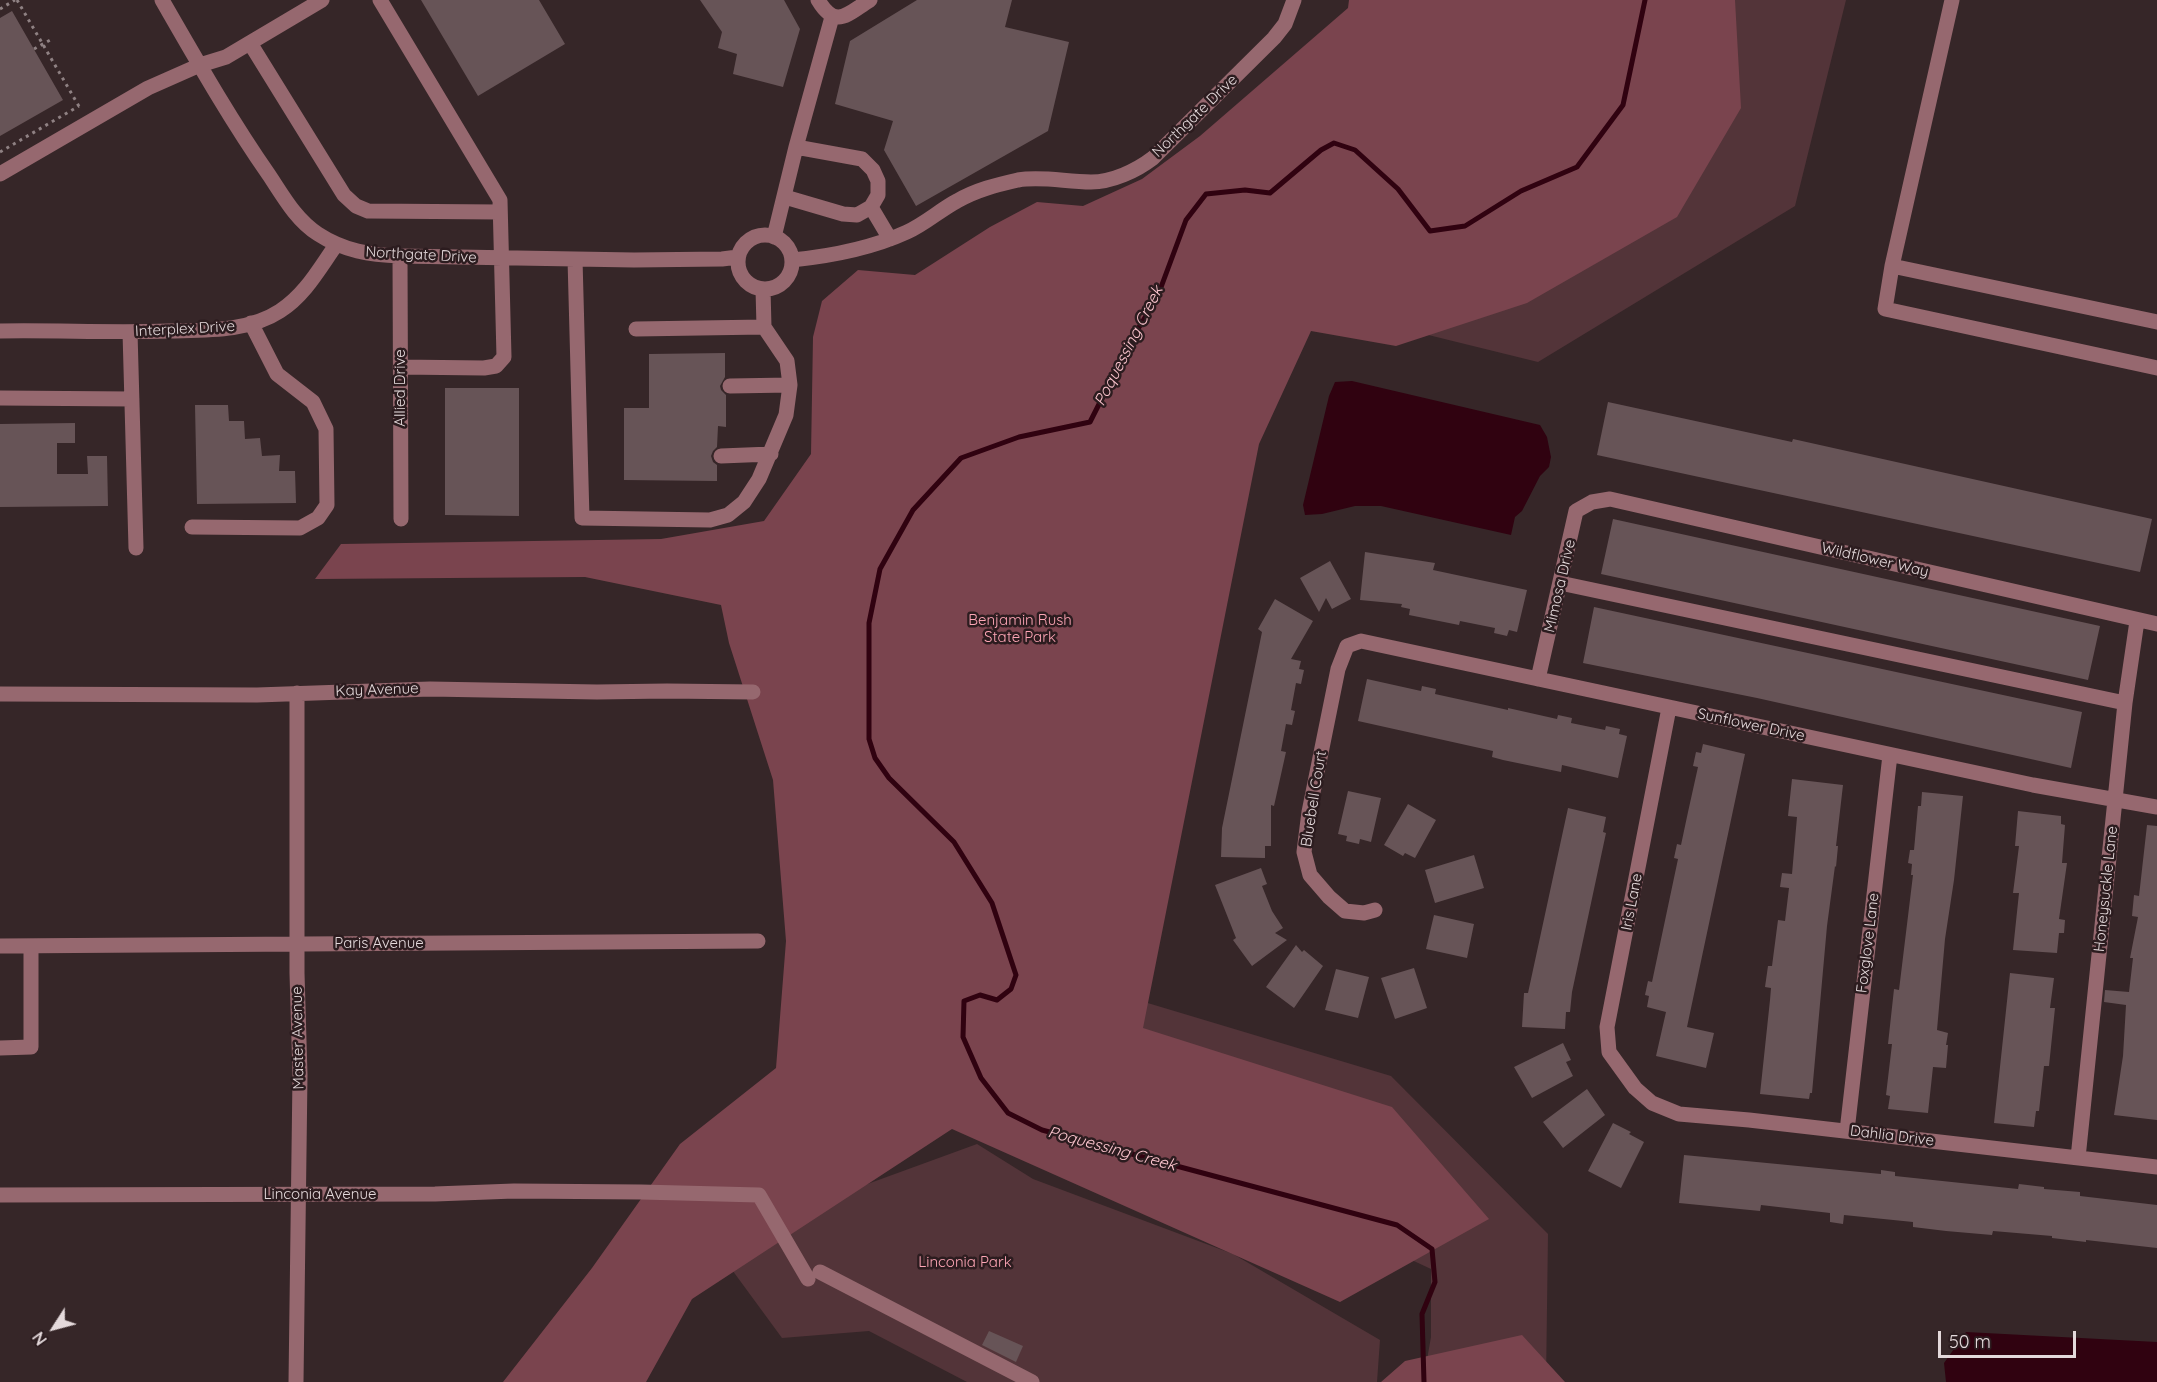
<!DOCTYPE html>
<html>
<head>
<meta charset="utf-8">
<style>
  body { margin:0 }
  #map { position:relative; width:2157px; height:1382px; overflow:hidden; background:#362628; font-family:Quicksand,sans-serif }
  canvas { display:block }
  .north { position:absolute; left:24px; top:1298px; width:60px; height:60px; -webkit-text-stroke:4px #2c1c1f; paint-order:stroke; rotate:234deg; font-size:16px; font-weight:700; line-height:24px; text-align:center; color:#e4d9db }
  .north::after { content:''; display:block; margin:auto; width:21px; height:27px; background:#e4d9db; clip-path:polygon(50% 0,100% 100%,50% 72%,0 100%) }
  .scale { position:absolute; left:1938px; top:1331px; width:138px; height:27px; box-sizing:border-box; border:3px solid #e4d9db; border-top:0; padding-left:8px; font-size:18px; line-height:21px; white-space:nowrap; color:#e4d9db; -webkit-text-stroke:4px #2c1c1f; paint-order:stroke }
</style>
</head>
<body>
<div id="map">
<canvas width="2157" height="1382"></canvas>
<div class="north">N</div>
<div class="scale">50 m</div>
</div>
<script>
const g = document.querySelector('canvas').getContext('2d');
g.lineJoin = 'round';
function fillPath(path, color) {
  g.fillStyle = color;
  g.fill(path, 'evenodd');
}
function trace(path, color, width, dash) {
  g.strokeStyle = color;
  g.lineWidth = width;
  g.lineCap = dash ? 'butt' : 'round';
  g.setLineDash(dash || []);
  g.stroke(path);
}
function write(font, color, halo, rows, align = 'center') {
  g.font = font + ' Quicksand,sans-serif';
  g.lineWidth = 5;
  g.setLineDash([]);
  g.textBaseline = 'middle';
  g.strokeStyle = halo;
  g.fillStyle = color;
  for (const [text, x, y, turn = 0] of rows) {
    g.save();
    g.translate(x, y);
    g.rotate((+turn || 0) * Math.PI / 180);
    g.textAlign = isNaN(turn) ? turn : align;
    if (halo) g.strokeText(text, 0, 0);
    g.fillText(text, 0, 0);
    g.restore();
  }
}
fillPath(new Path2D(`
  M1640,0H1846L1795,206L1538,362L1262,294L1091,986L1391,1076L1548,1234L1546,1382H1423L1431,1337V1269L1341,1227L1120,1167L872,566Z
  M977,1144L1033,1179L1233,1254L1380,1340L1377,1382H967L869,1331L782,1338L727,1263L862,1186Z`), '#533439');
fillPath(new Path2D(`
  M1349,0H1735L1741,108L1677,217L1527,303L1396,346L1311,331L1259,444L1143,1028L1392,1107L1489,1219L1340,1302L952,1129L692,1299L646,1382H503L592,1268L680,1144L776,1068L786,941L773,780L729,643L721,605L585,577L315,579L341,544L661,539L764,521L811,454L813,337L822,301L858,270L915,275L990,227L1037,202L1083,206L1142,179L1200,136L1348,8Z
  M1522,1335L1565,1382H1381L1405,1361Z`), '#7a444e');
fillPath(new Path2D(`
  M1352,381L1540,425L1547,437L1551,457L1549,467L1540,476L1522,511L1515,517L1511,535L1381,506H1355L1322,514L1305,515L1303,505L1329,396L1335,382Z
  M1966,1332L2157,1342V1382H1946L1944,1363Z`), '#300210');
trace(new Path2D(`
  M1424,1382L1422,1314L1435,1282L1432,1249L1397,1225L1042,1130L1008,1113L981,1078L963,1037L964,1001L980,995L997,1000L1011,989L1016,975L992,903L954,842L889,778L875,758L869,739V623L880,569L913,510L961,458L1019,437L1090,422L1133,337L1157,298L1186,220L1206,194L1245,190L1270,193L1321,150L1334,143L1355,150L1398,189L1430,231L1465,226L1521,191L1577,167L1623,105L1645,0`), '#300210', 5);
fillPath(new Path2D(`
  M421,0H539L565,44L478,96Z
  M700,0H784L800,29L783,87L733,74L737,54L718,48L722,32Z
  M917,0H1012L1005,27L1069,42L1048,131L916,206L884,150L893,121L835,104L850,41Z
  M12,11L63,100L0,136V18Z
  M725,353V377L720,386L721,390L726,395V427L718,426L717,447L713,451L711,456L713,462L717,465V481L624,480V408H649V354Z
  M445,388H519V516L445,515Z
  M1608,402L1792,442L1793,439L2152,519L2140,572L1597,455Z
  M195,405H228L229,421H244L245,439L260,438L262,456L280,455L279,471H295L296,503L197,504Z
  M75,423V443H57V474H88L87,456H107L108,506L0,507V424Z
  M1613,519L2100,626L2088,680L1601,574Z
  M1365,552L1435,563L1433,570L1527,590L1517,632L1509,630L1507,636L1494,633L1495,628L1460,621L1459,625L1409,615L1410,609L1401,607L1402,604L1360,600Z
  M1330,561L1351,599L1332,609L1326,598L1319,612L1300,578Z
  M1275,599L1313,621L1291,659L1301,661L1299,669L1304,670L1301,684L1296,683L1291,710L1295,711L1292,725L1286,724L1281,751L1286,752L1274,806L1271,805V846H1265V858L1221,857L1222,828L1262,632L1258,629Z
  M1594,607L2082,712L2071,768L1757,698L1583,663Z
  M1367,679L1421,691L1422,686L1436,689L1435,694L1508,710V708L1557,719L1558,715L1572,718L1571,723L1605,730L1606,726L1620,729L1619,734L1627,736L1618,778L1562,765L1561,772L1503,760L1492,757L1493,751L1358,721Z
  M1703,744L1745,754L1687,1027L1714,1033L1706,1068L1656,1056L1666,1012L1647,1007L1649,996L1645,995L1648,981L1652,982L1678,859L1674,858L1677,844L1681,845L1688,812L1698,767L1693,766L1696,752L1701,753Z
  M1792,779L1843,785L1836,846H1838L1836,867L1835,866L1827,926L1812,1093H1810L1809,1099L1760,1094L1770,1000L1771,988L1765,987L1768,966H1772L1778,920L1785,921L1789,888L1780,887L1782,873L1792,874L1797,817L1788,816Z
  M1348,791L1381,798L1371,842L1360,839L1359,844L1346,841L1347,836L1338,834Z
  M1922,792L1963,796L1954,880L1945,939L1937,1030L1948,1033L1946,1045H1948L1946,1068L1933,1067L1928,1113L1888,1109L1890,1096L1886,1095L1892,1044H1888L1894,989L1899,990L1913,875H1911L1912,864L1908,863L1910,850H1914L1918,806H1921Z
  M1408,804L1436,820L1415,858L1405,853L1403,856L1384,845Z
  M1568,808L1606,817L1603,832L1606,833L1572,992L1570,1012H1566L1565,1029L1522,1027L1524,993H1528Z
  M2018,811L2061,816V824L2065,825L2062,863H2067L2059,919L2065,920L2064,933H2059L2057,953L2013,950L2019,893H2013L2019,846H2015Z
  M2147,825L2157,826V1120L2114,1115L2123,1056L2126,1005L2104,1002L2105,990L2129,992L2133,958H2130L2138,917L2132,916L2134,895L2139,896Z
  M1474,855L1484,888L1435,903L1425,870Z
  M1261,868L1267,884L1262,886L1272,911L1283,928L1275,933L1287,940L1252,966L1233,940L1236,938L1215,885Z
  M1434,915L1474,924L1467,958L1426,949Z
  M1296,945L1302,952L1304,950L1323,966L1294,1008L1266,987Z
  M1414,968L1427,1008L1395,1019L1381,978Z
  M1336,969L1369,977L1358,1018L1325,1010Z
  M2010,973L2054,978L2050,1008H2055L2049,1066H2044L2039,1111H2036L2034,1127L1994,1123Z
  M1563,1043L1571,1060L1566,1062L1573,1076L1532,1098L1514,1067Z
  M1587,1089L1605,1115L1563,1148L1543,1122Z
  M1613,1123L1631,1132L1629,1134L1644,1142L1621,1188L1588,1171Z
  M1684,1155L1881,1174V1170L1895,1172V1176L2018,1189L2019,1184L2044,1187V1189L2080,1192V1196L2157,1205V1248L2086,1240V1242L2052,1238V1236L1993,1231L1992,1235L1946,1231L1913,1227V1222L1844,1215L1843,1224L1830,1222V1213L1761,1205L1760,1211L1679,1203Z
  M989,1331L1023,1346L1016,1362L982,1345Z`), '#675457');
trace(new Path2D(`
  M17,0L80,108
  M0,9L15,0
  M34,49L52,39
  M0,152L79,106`), '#8f8183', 3, [3, 4.5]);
trace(new Path2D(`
  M162,0C196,59 230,119 269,175C283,196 296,220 318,234C344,251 370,255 400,256L634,260L722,259L738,257
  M380,0L500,200L504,357L496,366L484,368L400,367
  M818,0C836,30 847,14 870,0
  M1952,0L1892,266L1885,309L2157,368
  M250,43L344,195L356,206L368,211L500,212
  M796,147L862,159L873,170L878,181V195L871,207L890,239
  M0,174L148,88L200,65L226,57L322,0
  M785,197L843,214L857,215L871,207
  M738 262a27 27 0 1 1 54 0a27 27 0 1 1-54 0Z
  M774,237L796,147L832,17
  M400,256L401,519
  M575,259L582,518L710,520L728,515L744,502L759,479L786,415L790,385L787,361L764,327L763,289
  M792,260C832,256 870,249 907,232C925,224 940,210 957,201C976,190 996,185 1018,180C1042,176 1066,182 1091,182C1112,182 1136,171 1153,158L1274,38L1285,24L1294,0
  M1892,266L2157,322
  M636,329L764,327
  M0,331C56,330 113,333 169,331C206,330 248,332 280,311C305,295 319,269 336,245
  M130,332L136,548
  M730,386L790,385
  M0,398L132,399
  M721,456L771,454
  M192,527L300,528L318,518L327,505L326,429L313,402L277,374L251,323
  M1560,583L2125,703
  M1538,679L1576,511L1592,502L1610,499L2157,624
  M0,694L257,695L430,689L597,692L667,691L753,692
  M1669,708L1607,1027L1609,1052L1635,1088L1652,1103L1679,1114L1749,1120L2157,1167
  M1375,910L1364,913L1345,911L1329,897L1310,875L1304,852L1309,812L1338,669L1347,646L1361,641L2033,785L2157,807
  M0,946L758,941
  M0,1048L31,1047V947
  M1847,1131L1890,755
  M2078,1158L2125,703L2137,621
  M0,1195L435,1194L514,1191L641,1192L759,1195L808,1279
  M820,1272L1032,1382
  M296,1382L300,1075L297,973V693`), '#96686f', 15);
write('15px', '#e4d9db', '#2c1c1f', [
  ["Northgate Drive",1195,116,-44],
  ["Northgate Drive",421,255,3],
  ["Interplex Drive",185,329,-3],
  ["Allied Drive",400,388,-90],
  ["Wildflower Way",1875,560,13],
  ["Mimosa Drive",1560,586,-77],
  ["Kay Avenue",377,690,-2],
  ["Sunflower Drive",1751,725,12],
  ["Bluebell Court",1314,799,-81],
  ["Honeysuckle Lane",2106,889,-84],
  ["Iris Lane",1632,902,-79],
  ["Paris Avenue",379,943],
  ["Foxglove Lane",1868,943,-83],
  ["Master Avenue",298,1038,-91],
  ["Dahlia Drive",1892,1136,7],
  ["Linconia Avenue",320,1194]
]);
write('15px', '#fea6b6', '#2c1c1f', [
  ["Benjamin Rush",1020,620],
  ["State Park",1020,637],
  ["Linconia Park",965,1262]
]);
write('italic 16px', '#fdc6cf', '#2c1c1f', [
  ["Poquessing Creek",1129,346,-63],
  ["Poquessing Creek",1112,1149,15]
]);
</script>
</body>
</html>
